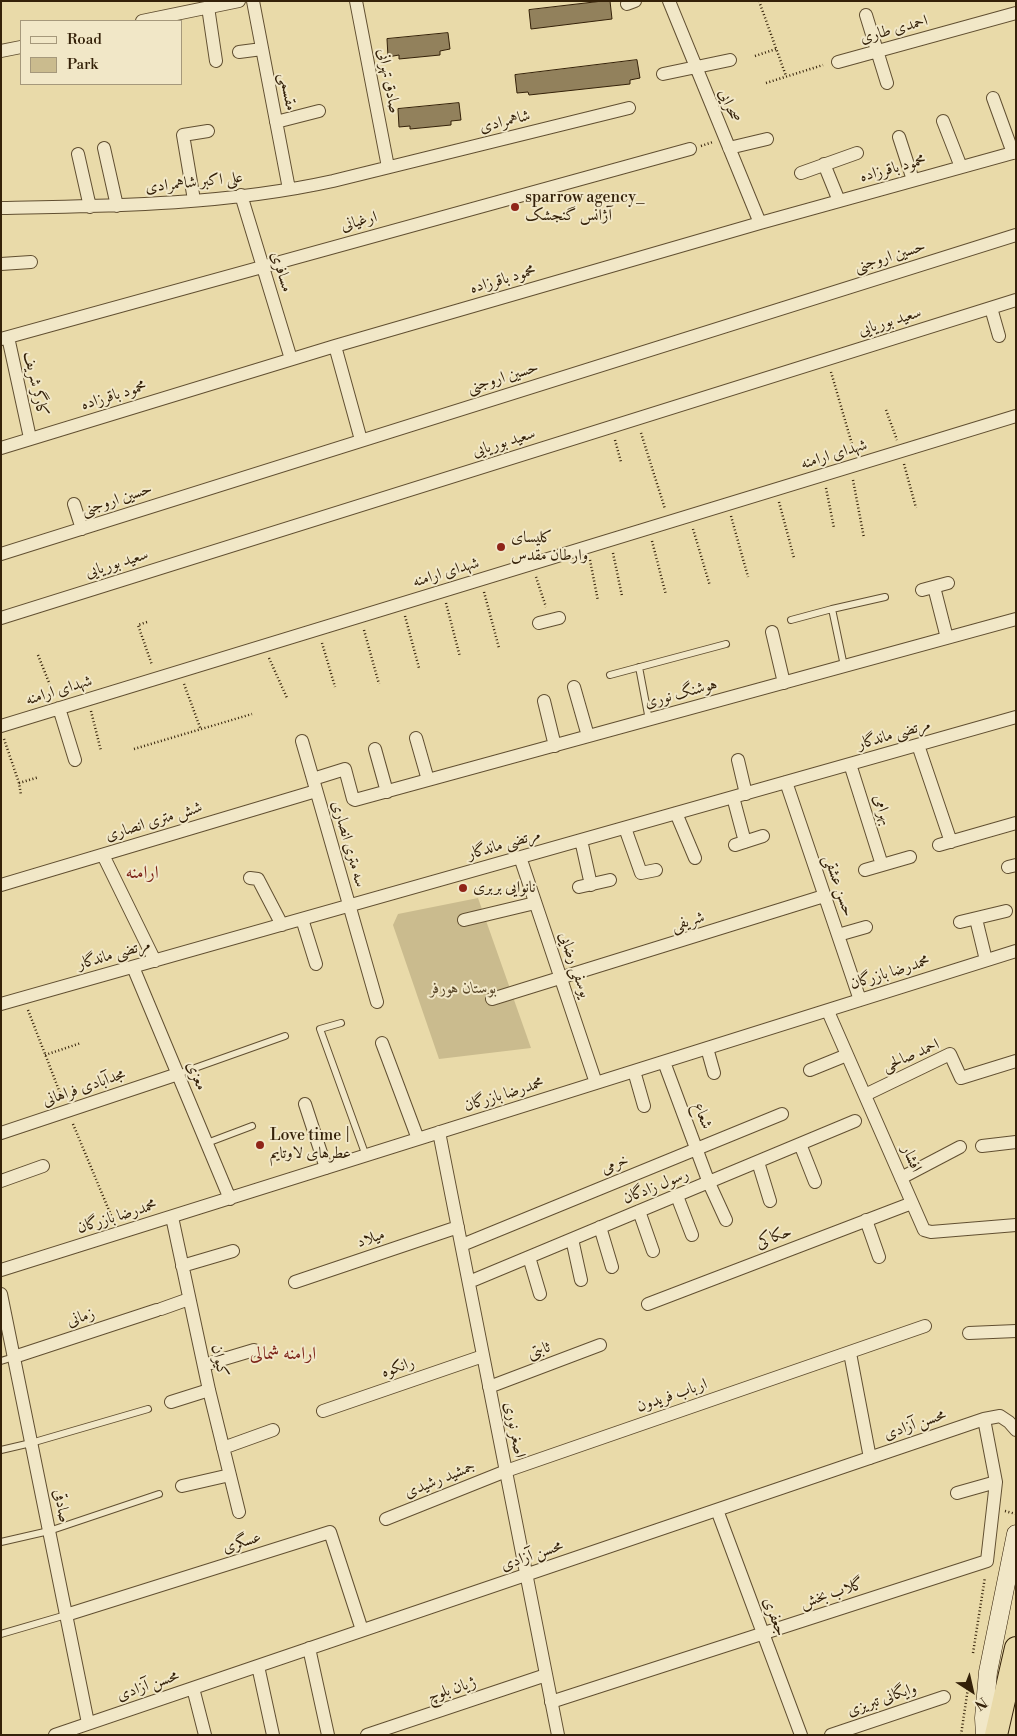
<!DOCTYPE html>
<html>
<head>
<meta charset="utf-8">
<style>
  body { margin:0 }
  #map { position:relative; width:1017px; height:1736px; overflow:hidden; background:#e9daa9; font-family:"Libre Bodoni",serif }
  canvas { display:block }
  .frame { position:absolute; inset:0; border:2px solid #342109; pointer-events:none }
  .legend { position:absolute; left:20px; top:20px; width:162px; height:65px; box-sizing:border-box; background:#f1e7c7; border:1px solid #a5987b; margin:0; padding:6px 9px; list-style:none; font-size:15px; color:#342109 }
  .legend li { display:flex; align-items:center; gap:10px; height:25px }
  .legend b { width:25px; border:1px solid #a5987b }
  .north { position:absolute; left:947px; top:1666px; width:50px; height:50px; -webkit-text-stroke:4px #f1e7c7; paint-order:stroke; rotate:145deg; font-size:14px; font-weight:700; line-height:20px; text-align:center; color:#342109 }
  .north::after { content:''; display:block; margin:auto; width:18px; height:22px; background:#342109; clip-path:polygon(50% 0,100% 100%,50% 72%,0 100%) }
</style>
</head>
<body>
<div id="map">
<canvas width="1017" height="1736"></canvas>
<div class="frame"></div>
<ul class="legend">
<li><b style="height:6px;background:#f1e7c7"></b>Road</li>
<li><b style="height:14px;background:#cabb8e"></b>Park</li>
</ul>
<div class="north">N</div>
</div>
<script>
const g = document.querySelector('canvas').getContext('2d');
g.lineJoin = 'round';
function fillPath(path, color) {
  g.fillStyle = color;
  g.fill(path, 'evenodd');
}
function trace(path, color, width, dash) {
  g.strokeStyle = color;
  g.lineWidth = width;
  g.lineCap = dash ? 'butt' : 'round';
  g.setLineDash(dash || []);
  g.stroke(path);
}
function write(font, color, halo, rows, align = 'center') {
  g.font = font + ' "Libre Bodoni",Amiri,serif';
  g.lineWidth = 4;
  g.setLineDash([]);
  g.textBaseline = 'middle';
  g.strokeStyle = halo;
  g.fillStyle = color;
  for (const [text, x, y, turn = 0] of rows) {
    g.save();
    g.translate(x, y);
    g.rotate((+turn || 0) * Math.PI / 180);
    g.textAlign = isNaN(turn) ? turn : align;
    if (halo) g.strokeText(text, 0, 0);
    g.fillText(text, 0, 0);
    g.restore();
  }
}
fillPath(new Path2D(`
  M478,898L531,1048L439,1059L393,925L398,914Z`), '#cabb8e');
const building = new Path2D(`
  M603,1H610L612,19L531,29L529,10Z
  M448,33L450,49L440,51V55L399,59V55L388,57L387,39Z
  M637,60L640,78L630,80V84L529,95L528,92L517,93L515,75Z
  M459,103L461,120L451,121V125L410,129V126L399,127L398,109Z`);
fillPath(building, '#92815c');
trace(building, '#342109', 1);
const lane = new Path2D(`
  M791,620L832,609
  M844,666L832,609L885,597
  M639,667L649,720
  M610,675L726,644
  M341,1023L320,1029L366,1156
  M178,1074L285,1036
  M207,1143L252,1126
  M1,1361L14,1357
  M1,1450L31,1443L148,1409
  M1,1542L49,1531L159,1494
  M1,1634L66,1615`);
const street = new Path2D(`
  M253,1L289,189
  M356,1L388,167
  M669,1L760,223
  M627,4L635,1
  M208,7L216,61
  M866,15L887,83
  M142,21L239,1
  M1,51L21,47
  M239,52L262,49
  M838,62L1016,13
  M663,74L730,60
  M993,98L1013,153
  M943,121L961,167
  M276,122L319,111
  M899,137L913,180
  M104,148L117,206
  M729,148L767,139
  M78,154L90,207
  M824,164L839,201
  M801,173L857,153
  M241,195L291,359
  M194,200L183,135L208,131
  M1,208C112,206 224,205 333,181L629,108
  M1,264L31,262
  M991,308L999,336
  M8,337L30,438
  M1,339L690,149
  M335,346L361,440
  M1,448L335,346L760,223L1016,152
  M74,504L82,529
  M1,554L1016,235
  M934,587L947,638
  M922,590L948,583
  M1,618L1016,300
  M539,623L559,618
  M772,632L784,683
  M574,687L588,736
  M544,701L555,746
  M59,708L75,760
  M1,726L1016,416
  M416,738L428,780
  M302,741L313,779
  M918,745L951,842
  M375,749L387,792
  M738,760L746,794
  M850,764L882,865
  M786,782L860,1000
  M733,797L745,842
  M676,813L695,858
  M625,828L641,873L656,870
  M581,840L591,885
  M735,845L763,836
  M939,845L1016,823
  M103,855L155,961
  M520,857L596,1083
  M1008,867L1016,865
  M865,870L910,857
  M250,878L258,879L282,925
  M1,885L316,791
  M579,887L610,880
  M302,919L316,964
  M976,919L986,960
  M464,920L535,903
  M960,922L1006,911
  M838,935L866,927
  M133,967L230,1199
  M492,999L824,896
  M377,1002L313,779L345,769L353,799L355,800L1016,619
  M1,1004L1016,717
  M830,1016L924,1230L931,1232L1016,1225
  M382,1043L418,1139
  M707,1048L714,1073
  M664,1062L709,1183L726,1220
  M810,1070L847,1055
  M634,1071L644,1106
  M865,1095L950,1054L961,1078L1016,1061
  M305,1104L326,1168
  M439,1132L558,1735
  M1,1133L178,1074
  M800,1144L815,1182
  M982,1146L1016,1142
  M758,1162L770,1201
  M901,1178L960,1147
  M1,1181L43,1166
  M677,1196L692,1235
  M639,1211L653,1251
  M172,1217L209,1390L239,1512
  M866,1220L879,1257
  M600,1227L612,1267
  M572,1239L581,1280
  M462,1245L782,1114
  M529,1257L540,1294
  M182,1266L233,1251
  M1,1270L1016,951
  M295,1282L458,1227
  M469,1282L855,1121
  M1,1294L88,1723
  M648,1304L912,1203
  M161,1309L189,1299
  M969,1333L1016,1331
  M850,1353L870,1458
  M14,1357L157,1310
  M204,1365L254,1350
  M489,1387L600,1345
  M171,1402L209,1390
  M323,1411L483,1356
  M223,1448L273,1430
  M182,1486L230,1475
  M957,1493L996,1482
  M717,1510L801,1735
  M386,1519L506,1471L925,1326
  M66,1615L330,1532L362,1630
  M309,1648L328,1735
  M258,1666L273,1735
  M193,1688L205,1735
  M551,1702L987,1561L996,1482L984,1419
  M55,1735L984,1419L1000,1416L1009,1422L1016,1430
  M367,1735L546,1675
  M831,1735L944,1697`);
const secondary = new Path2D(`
  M985,1735L984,1718L988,1672L1016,1534`);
const highway = new Path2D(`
  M996,1735L1016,1648`);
trace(lane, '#614f31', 8);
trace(street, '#614f31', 14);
trace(secondary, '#342109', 19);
trace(highway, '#342109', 24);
trace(new Path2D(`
  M759,1L786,76
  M755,56L776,49
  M766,83L823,65
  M701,146L713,142
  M831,372L854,451
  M886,410L897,440
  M641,433L665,509
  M615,440L621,462
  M904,464L916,508
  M853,480L864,538
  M826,488L834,528
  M779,502L794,558
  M731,516L748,577
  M693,529L710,586
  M652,541L666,595
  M613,553L622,596
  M590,560L598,601
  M536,577L546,607
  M484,592L499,648
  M446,603L460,657
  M405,616L419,668
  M147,622L138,625L152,665
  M364,630L379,684
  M322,643L335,687
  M38,655L54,695
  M269,658L287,698
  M184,684L201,730
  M91,711L101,751
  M4,739L19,783L21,795
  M134,749L252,714
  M19,783L39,777
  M28,1010L62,1098
  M45,1055L81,1043
  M73,1124L113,1220
  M1005,1511L1016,1514
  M973,1653L985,1577
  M961,1735L969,1681`), '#342109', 2.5, [1, 2.5]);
trace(lane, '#f1e7c7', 6);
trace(street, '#f1e7c7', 12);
trace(secondary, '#f1e7c7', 18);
trace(highway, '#e9daa9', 22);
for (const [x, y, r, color] of [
  [515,207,5,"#8f2418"],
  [501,547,5,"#8f2418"],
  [463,888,5,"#8f2418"],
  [260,1145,5,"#8f2418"]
]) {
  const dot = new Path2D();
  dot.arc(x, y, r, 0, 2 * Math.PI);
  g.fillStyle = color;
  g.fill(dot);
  trace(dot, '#f1e7c7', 2);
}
write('16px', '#342109', '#f1e7c7', [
  ["احمدی طاری",894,30,-15],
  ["صادق تهرانی",388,81,79],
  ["مقسمی",287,92,79],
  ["صحرایی",729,106,67],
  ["شاهمرادی",505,122,-14],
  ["محمود باقرزاده",893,169,-15],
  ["علی اکبر شاهمرادی",194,183,-6],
  ["ارغیانی",359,222,-15],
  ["حسین اروجنی",890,257,-17],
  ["مسافری",281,272,73],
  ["محمود باقرزاده",503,280,-16],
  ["سعید بوریایی",890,322,-17],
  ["حسین اروجنی",503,378,-17],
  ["کارگر شریف",35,384,78],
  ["محمود باقرزاده",114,396,-17],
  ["سعید بوریایی",504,443,-17],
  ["شهدای ارامنه",834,455,-17],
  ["حسین اروجنی",117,500,-18],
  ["سعید بوریایی",117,564,-17],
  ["شهدای ارامنه",446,573,-17],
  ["شهدای ارامنه",59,691,-17],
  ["هوشنگ نوری",681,694,-15],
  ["مرتضی ماندگار",894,735,-16],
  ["بهرامی",882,810,73],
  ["شش متری انصاری",154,822,-17],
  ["سه متری انصاری",348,844,74],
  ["مرتضی ماندگار",504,845,-16],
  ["حسن عشقی",838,886,71],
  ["شریفی",688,922,-17],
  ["مرتضی ماندگار",114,955,-16],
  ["یوسفی رضایی",574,965,71],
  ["محمدرضا بازرگان",890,973,-17],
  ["احمد صالحی",911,1056,-23],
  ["معزی",196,1076,67],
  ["مجدآبادی فراهانی",84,1088,-19],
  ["محمدرضا بازرگان",504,1095,-17],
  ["شعاع",702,1116,69],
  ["افشار",911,1159,66],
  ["خرمی",615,1165,-22],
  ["رسول زادگان",656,1187,-22],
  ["محمدرضا بازرگان",117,1217,-17],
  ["حکاکی",774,1238,-21],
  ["میلاد",371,1239,-19],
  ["زمانی",81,1318,-18],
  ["ثابتی",539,1351,-20],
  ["کیوان",219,1361,78],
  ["رانکوه",398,1368,-19],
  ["ارباب فریدون",672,1396,-19],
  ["محسن آزادی",915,1425,-19],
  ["اصغر نوری",514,1430,79],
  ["جمشید رشیدی",440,1480,-22],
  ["صادقی",61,1506,79],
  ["عسگری",242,1543,-17],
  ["محسن آزادی",532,1556,-19],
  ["گلاب بخش",832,1594,-18],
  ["جعفری",774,1617,70],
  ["محسن آزادی",148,1686,-19],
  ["ژیان بلوچ",452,1690,-18],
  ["وایگانی تبریزی",882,1700,-19]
]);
write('16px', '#342109', '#f1e7c7', [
  ["sparrow agency_",525,198],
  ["آژانس گنجشک",525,216],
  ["کلیسای",511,538],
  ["وارطان مقدس",511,556],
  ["نانوایی بربری",473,888],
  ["Love time |",270,1136],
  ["عطرهای لاوتایم",270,1154]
], 'left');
write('italic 16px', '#5a482a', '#f1e7c7', [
  ["بوستان هورفر",463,989]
]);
write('18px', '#7a1f14', '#f1e7c7', [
  ["ارامنه",142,874],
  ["ارامنه شمالی",283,1355]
]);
</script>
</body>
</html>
